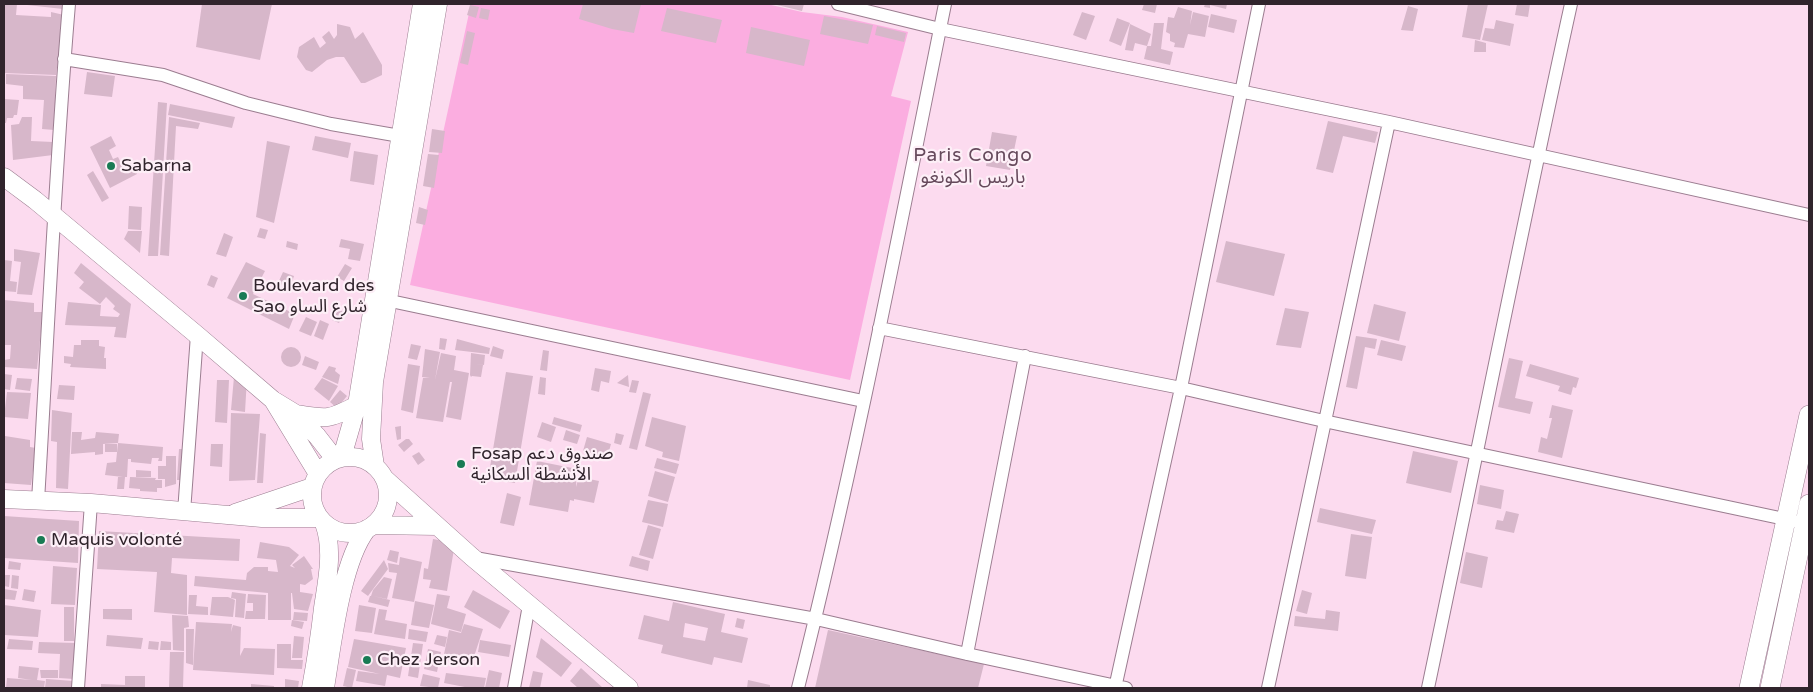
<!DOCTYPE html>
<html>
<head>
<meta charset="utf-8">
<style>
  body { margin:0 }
  #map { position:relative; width:1813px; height:692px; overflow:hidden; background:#fcdbef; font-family:"Varela Round",sans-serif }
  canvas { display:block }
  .frame { position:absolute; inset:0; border:5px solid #30242c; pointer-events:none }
</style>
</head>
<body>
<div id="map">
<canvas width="1813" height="692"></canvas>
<div class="frame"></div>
</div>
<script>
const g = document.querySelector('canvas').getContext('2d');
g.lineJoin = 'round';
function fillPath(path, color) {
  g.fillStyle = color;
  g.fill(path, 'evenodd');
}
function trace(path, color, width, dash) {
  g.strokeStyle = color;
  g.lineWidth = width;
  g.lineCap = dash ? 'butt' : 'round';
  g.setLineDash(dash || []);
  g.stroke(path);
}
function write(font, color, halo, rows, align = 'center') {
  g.font = font + ' "Varela Round","Noto Sans Arabic",sans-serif';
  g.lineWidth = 4.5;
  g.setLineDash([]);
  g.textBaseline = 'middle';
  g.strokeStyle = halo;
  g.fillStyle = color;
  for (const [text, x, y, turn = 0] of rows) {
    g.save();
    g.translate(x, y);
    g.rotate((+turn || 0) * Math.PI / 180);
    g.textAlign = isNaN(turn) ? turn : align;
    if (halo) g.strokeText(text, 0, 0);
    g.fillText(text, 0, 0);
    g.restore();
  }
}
fillPath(new Path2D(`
  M471,4H767L802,12L842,17L908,32L891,96L911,101L850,380L410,285Z`), '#fbade0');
fillPath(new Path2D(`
  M4,4H17L16,15L51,17V12L64,15L56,75L4,73Z
  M27,4H63V9L27,5Z
  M202,4H272L260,60L196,47Z
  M583,4H641L634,33L612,29L579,19Z
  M773,4H804L802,11Z
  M1144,4H1157L1155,13L1142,10Z
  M1205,4H1227L1226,9L1210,5V8L1204,7Z
  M1468,4H1488L1480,40L1462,37Z
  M1517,4H1530L1528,17L1515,15Z
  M470,5L479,7L476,18L467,15Z
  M1408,6L1418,9L1413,31L1401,30Z
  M1178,7L1192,11L1190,25L1193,12L1209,16L1205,37L1188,34L1184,48L1174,47L1175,43L1170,41V34L1166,32L1168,17L1174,18Z
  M481,8L490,10L488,20L479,18Z
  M667,8L722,20L716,43L661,31Z
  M1082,12L1095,16L1086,40L1073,35Z
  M1211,14L1237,20L1234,33L1208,27Z
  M824,16L873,25L868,44L820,34Z
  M1117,18L1130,23L1121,46L1109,41Z
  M1496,20L1514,24L1510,46L1482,40L1485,28L1494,29Z
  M1154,23H1164L1161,49L1173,52L1170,65L1144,59L1147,46L1135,43L1133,51L1125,50L1130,24L1151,34L1147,46H1151Z
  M337,24L350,27L355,39L363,32L382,65V75L365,83H361L344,57H336L327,60L312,72L306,70L297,57L299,47L314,37L320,48L326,43L322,37L329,31L334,39L337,35Z
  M877,26L906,33L904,42L875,35Z
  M751,27L810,40L804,66L746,53Z
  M467,31L475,33L468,65L460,63Z
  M1475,40L1486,43V52H1474Z
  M87,72L115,76L112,97L84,94Z
  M6,74L56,76L54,130L42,129L44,100L23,99V86L6,84Z
  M4,99L19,100L17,115H14L13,118H7L6,123H4Z
  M158,102L167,103L158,256H148Z
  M170,104L235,117L232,128L168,115Z
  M22,117H32L31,141L53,142V155L13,160L11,125L19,124Z
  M169,117L200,123L198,129L176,126L169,256L160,255Z
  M1328,121L1378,132L1375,143L1343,136L1333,173L1316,169Z
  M432,129L445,131L442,153L429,152Z
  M992,132L1017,136L1010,170L986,166Z
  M111,136L116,146L109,150L113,159L118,157L122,165L130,161L137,174L110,188L90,147Z
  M315,136L351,143L348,158L312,150Z
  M267,141L290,146L274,223L256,217Z
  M354,151L378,155L374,185L350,181Z
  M428,154L439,155L434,188L423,186Z
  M93,171L109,198L102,202L87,175Z
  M129,206L142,207L141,230L128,229Z
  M419,207L428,210L425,225L416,223Z
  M260,228L268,230L265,239L257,237Z
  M128,231H142L140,253L124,239Z
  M224,233L233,237L226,257L216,254Z
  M341,239L364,244L360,261L348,259L350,249L339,247Z
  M287,241L298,244L297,250L286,247Z
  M1226,241L1285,254L1274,296L1216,282Z
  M14,249L40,253L32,295L17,294L21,262L14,261Z
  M4,260L12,261L10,281L17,282L16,292L4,291Z
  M246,262L265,271L253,294L295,314L289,329L227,298Z
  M81,263L131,304L126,338L114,337L116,327L65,325L68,302L101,305L100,316L118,317L120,314L113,309L115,306L106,297L100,304L79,288L84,282L74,273Z
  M345,264L352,268L344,281L337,277Z
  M283,272L294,276L290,288L278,283Z
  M211,275L218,278L214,288L207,285Z
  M4,300L34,303V312H43L37,369L4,367V360L10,359L11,345H4Z
  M1374,304L1406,312L1399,341L1367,333Z
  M1285,308L1309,312L1301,348L1276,345Z
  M338,309L344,312L339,323L332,320Z
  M306,317L317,322L311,336L299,331Z
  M320,320L329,324L323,340L314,336Z
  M1356,336L1377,339L1375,349L1365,347L1357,389L1346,387Z
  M440,338L447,339L445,350L439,349Z
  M457,339L490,348L489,354L455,350Z
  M81,340H99V346L105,347L104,358H106V369L70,367L71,364L64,363V356L73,357L74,345H81Z
  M1381,340L1406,346L1402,361L1377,355Z
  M411,344L421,346L417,360L408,358Z
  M493,346L504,350L502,359L490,356Z
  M281 357a10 10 0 1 1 20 0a10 10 0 1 1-20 0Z
  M425,349L440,352L435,380L441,353L456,356L454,370L469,373L461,420L446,417L452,382H450L443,422L416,418L423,378H430L422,377Z
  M543,350L549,351L547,371L540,370Z
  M471,353L485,355L484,365L474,364L483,365L481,377L472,376L471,377L470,375Z
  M305,356L319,362L316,370L302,365Z
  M1509,358L1523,361L1515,398L1533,402L1530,414L1498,407Z
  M408,364L420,366L413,413L401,410Z
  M1530,364L1579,378L1576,388L1573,387L1571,395L1558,391L1560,386L1526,376Z
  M329,366L336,368L335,371L340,375L338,384L322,377Z
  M595,368L611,371L609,383L601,381L599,392L591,390Z
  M506,372L533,376L515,483L488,479Z
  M4,374L12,375L10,390L4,389Z
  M628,375L629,387L617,383Z
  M234,377L247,378L245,412L231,410Z
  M540,377L546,378L545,395L538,394Z
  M17,378L32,379L30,391L15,389Z
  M322,378L338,386L329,401L314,389Z
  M217,380H229L227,423L215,422Z
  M632,380L639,381L636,393L629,392Z
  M59,385L75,386L74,400L57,399Z
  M340,390L347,396L337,408L330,402Z
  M7,392L31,393L28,419L4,417Z
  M643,392L651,394L637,450L629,448Z
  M1552,405L1573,410L1562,458L1538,452L1541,437L1547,439L1552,418H1549Z
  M52,410L72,413L68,489L56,488L57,442L51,441Z
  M231,413L260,414L255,480L229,481Z
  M554,417L582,425L580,432L552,424Z
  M652,417L686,426L679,461L662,457L663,452L645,446Z
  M542,422L556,427L551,442L537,437Z
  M401,426V439L397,440L395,427Z
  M566,430L580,435L577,444L563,440Z
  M72,432H82L81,440L95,438L96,432L119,434L118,443L103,444V454L95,455V452L71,454Z
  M260,433L266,434L263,483H257Z
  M616,433L624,435L621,445L614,443Z
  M5,436L30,440V447L36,448L31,485L4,483Z
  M587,437L611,444L607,458L583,451Z
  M406,439H409L413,444L404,452L398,445Z
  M118,443L163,447L162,461H158L159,458H152L151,464L131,462V459H128L127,477H125L124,489H117L118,477H123L105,475L107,463L116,462Z
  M105,444H117V452H105Z
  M211,444H223L222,467L210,466Z
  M179,449H187L182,480H177Z
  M1413,451L1458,461L1451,493L1406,483Z
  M419,452L425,460L418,465L412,456Z
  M166,456H176V484L165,487V479H158V466H166Z
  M657,458L679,464L676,474L654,468Z
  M537,461L577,469L576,487L579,477L599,481L594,503L574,499V501L570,500L568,512L529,505Z
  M136,470L151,471V477H136Z
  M655,471L675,477L668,502L648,496Z
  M130,477L156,478L155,480H162V488H157V492L140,491V489L129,488Z
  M1480,485L1504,490L1501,509L1477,504Z
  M507,493L521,497L514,526L500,523Z
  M648,500L668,504L663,527L642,522Z
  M1320,508L1376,520L1372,534L1317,522Z
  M1506,511L1519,514L1514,533L1495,529L1497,520L1503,521Z
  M4,516L79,521L78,563L4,558Z
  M648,525L661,529L653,559L639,555Z
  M99,531L240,539L239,561L172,558L171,573L187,575V615L154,612L157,572L97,569Z
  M1351,534L1372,537L1366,579L1345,576Z
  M433,539L455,543L447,591L429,588L431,580L423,579L424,568L428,569Z
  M260,542L289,547L299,555L290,566L295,568L292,565L304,556L313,569H311L313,579L305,585L300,584V592L313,594L308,611L294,609L292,593H291V620H268V593L194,586L195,576L246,580L247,573L254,567H268V571L278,572L276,560L257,558Z
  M390,550L399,552L397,563L387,560Z
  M1466,552L1488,557L1482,588L1460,583Z
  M632,556L650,561L648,571L629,566Z
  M400,557L422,562L414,602L392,598L397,573L389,572L388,563L399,565Z
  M384,560L388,569L368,596L361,591Z
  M9,561L21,563L20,570L8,569Z
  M53,566L77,568L75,605L51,604Z
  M4,575H10L9,587L4,586Z
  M12,575L19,576L18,589L11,588Z
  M384,577L392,579L387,599L373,596L390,600L388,607L368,602L370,596H371L373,590Z
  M4,589L17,591L15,600L4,599Z
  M24,589L36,591L34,602L22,600Z
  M473,590L510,611L500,629L464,607Z
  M1302,590L1312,593L1307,614L1296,611Z
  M232,592L246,594L244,618L235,617L236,599L231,598Z
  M248,594L266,595L265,619H245L246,611H253V603H247Z
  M437,594L450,596L447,608L466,614L461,632L431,624Z
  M189,595H197L196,606L208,607V615L188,614Z
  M212,597H228L235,600L233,617L210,615Z
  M415,601L434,605L429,628L411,625Z
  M673,602L725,614L721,632L748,638L742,663L714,657L712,665L661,653L663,645L638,639L644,615L669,621ZM685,623L708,628L705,641L683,637Z
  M4,605L41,610L38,637L4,635Z
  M359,605L376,608L372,633L355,631Z
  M64,607H74V641H64Z
  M103,609H132V620L103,619Z
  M379,609L387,610L385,620L407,624L405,639L374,634Z
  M1326,610L1340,612L1338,631L1294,626L1295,616L1325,619Z
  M294,612L308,613L307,621L293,620Z
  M172,615L188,616L189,627L184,628V651L173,650Z
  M737,618L745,620L743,629L735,627Z
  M292,620L304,622L302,629L291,626Z
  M196,622L232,624L231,632L233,625L241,627L240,656L244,648L275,649L274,675L193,670Z
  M464,624L483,629L471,666L443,659L449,630L461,633Z
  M186,629H194L193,665L186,663Z
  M409,629L428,632L426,642L408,639Z
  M828,630L984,664L978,688H815Z
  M107,635L143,638L141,649L106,646Z
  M437,635L447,637L445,647L434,644Z
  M294,636L304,637L302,658H292Z
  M541,638L572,663L561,677L536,657Z
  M9,639L33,641L32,650L7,649Z
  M354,639L406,648L400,678L387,675L385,686L356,681L358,671L380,674L348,667Z
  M480,640L511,645L509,657L478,652Z
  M149,641L159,642L158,650L148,649Z
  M161,641L171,642V650H160Z
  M39,642L76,643L74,679L59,678L60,654L38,653Z
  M413,643L423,644L418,678L408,676Z
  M277,644H291V660H303L302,669L277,668Z
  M428,649L441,652L437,672L424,669Z
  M170,652H184L183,688H169Z
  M19,666L39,668L37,680L45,681L44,688H6L7,678L32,680L18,678Z
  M347,668L356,670L352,688L343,686Z
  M581,668L603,688H578L570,681Z
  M40,670H58V678H41Z
  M489,670L502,673L499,688H485Z
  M533,671L543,673L540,688H529Z
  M446,673L486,678L484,688H470L444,683Z
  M423,674L440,678L438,688L420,686Z
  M125,676H145V688H101V684L125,685Z
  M46,679L74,681L73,688H45Z
  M285,679L299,681L298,688H285Z
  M748,680L770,685V688H747Z
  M251,684L274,686V688H251Z`), '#d7b7ca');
const street = new Path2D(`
  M838,4L940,29L1389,122L1809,215
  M64,59L163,75L246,103L331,124L400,136
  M381,299L863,401
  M879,328L1181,388L1324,421L1794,521
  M38,501C48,335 55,169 69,4
  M184,512L197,335
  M475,558L816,619L967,654L1126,688
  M967,654L1025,356
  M78,688L91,503
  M514,688L529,605
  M798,688C855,462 899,232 945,4
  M1115,688L1181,388L1259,4
  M1268,688L1389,122
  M1428,688C1476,460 1521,231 1571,4`);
const secondary = new Path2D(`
  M4,177L35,200L197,335L273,400L296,414L317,436L335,459
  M273,400L318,474
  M296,414C327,419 329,420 357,405
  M312 495a38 38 0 1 1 76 0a38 38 0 1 1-76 0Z
  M342,457L357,405L422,4
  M375,466L371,439L374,382L438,4
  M384,478L472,557L629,688
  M4,499L91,503L262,518H319
  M235,513L312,487
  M374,525L437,526
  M311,688C316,661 320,635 323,608C327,581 334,550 324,523
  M325,688C332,646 341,562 367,529`);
const primary = new Path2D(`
  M1749,688L1809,415
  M1770,688L1809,504`);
trace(street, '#9b7d90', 14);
trace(secondary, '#9b7d90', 19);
trace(primary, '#9b7d90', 20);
trace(street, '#fff', 12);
trace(secondary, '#fff', 18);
trace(primary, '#fff', 19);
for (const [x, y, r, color] of [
  [111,166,5,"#187b54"],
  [243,296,5,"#187b54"],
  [461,464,5,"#187b54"],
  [41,540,5,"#187b54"],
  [367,660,5,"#187b54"]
]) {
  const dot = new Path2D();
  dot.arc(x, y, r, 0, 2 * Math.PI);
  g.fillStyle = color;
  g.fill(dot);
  trace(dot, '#fdeff7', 2);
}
write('18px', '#30242c', '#fdeff7', [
  ["Sabarna",121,166],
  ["Boulevard des",253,286],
  ["Sao شارع الساو",253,307],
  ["Fosap صندوق دعم",471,454],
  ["الأنشطة السكانية",471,475],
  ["Maquis volonté",51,540],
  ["Chez Jerson",377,660]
], 'left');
g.letterSpacing = '1px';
write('19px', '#664a5c', '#fdeff7', [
  ["Paris Congo",973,156],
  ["باريس الكونغو",973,178]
]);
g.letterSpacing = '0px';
</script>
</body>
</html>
